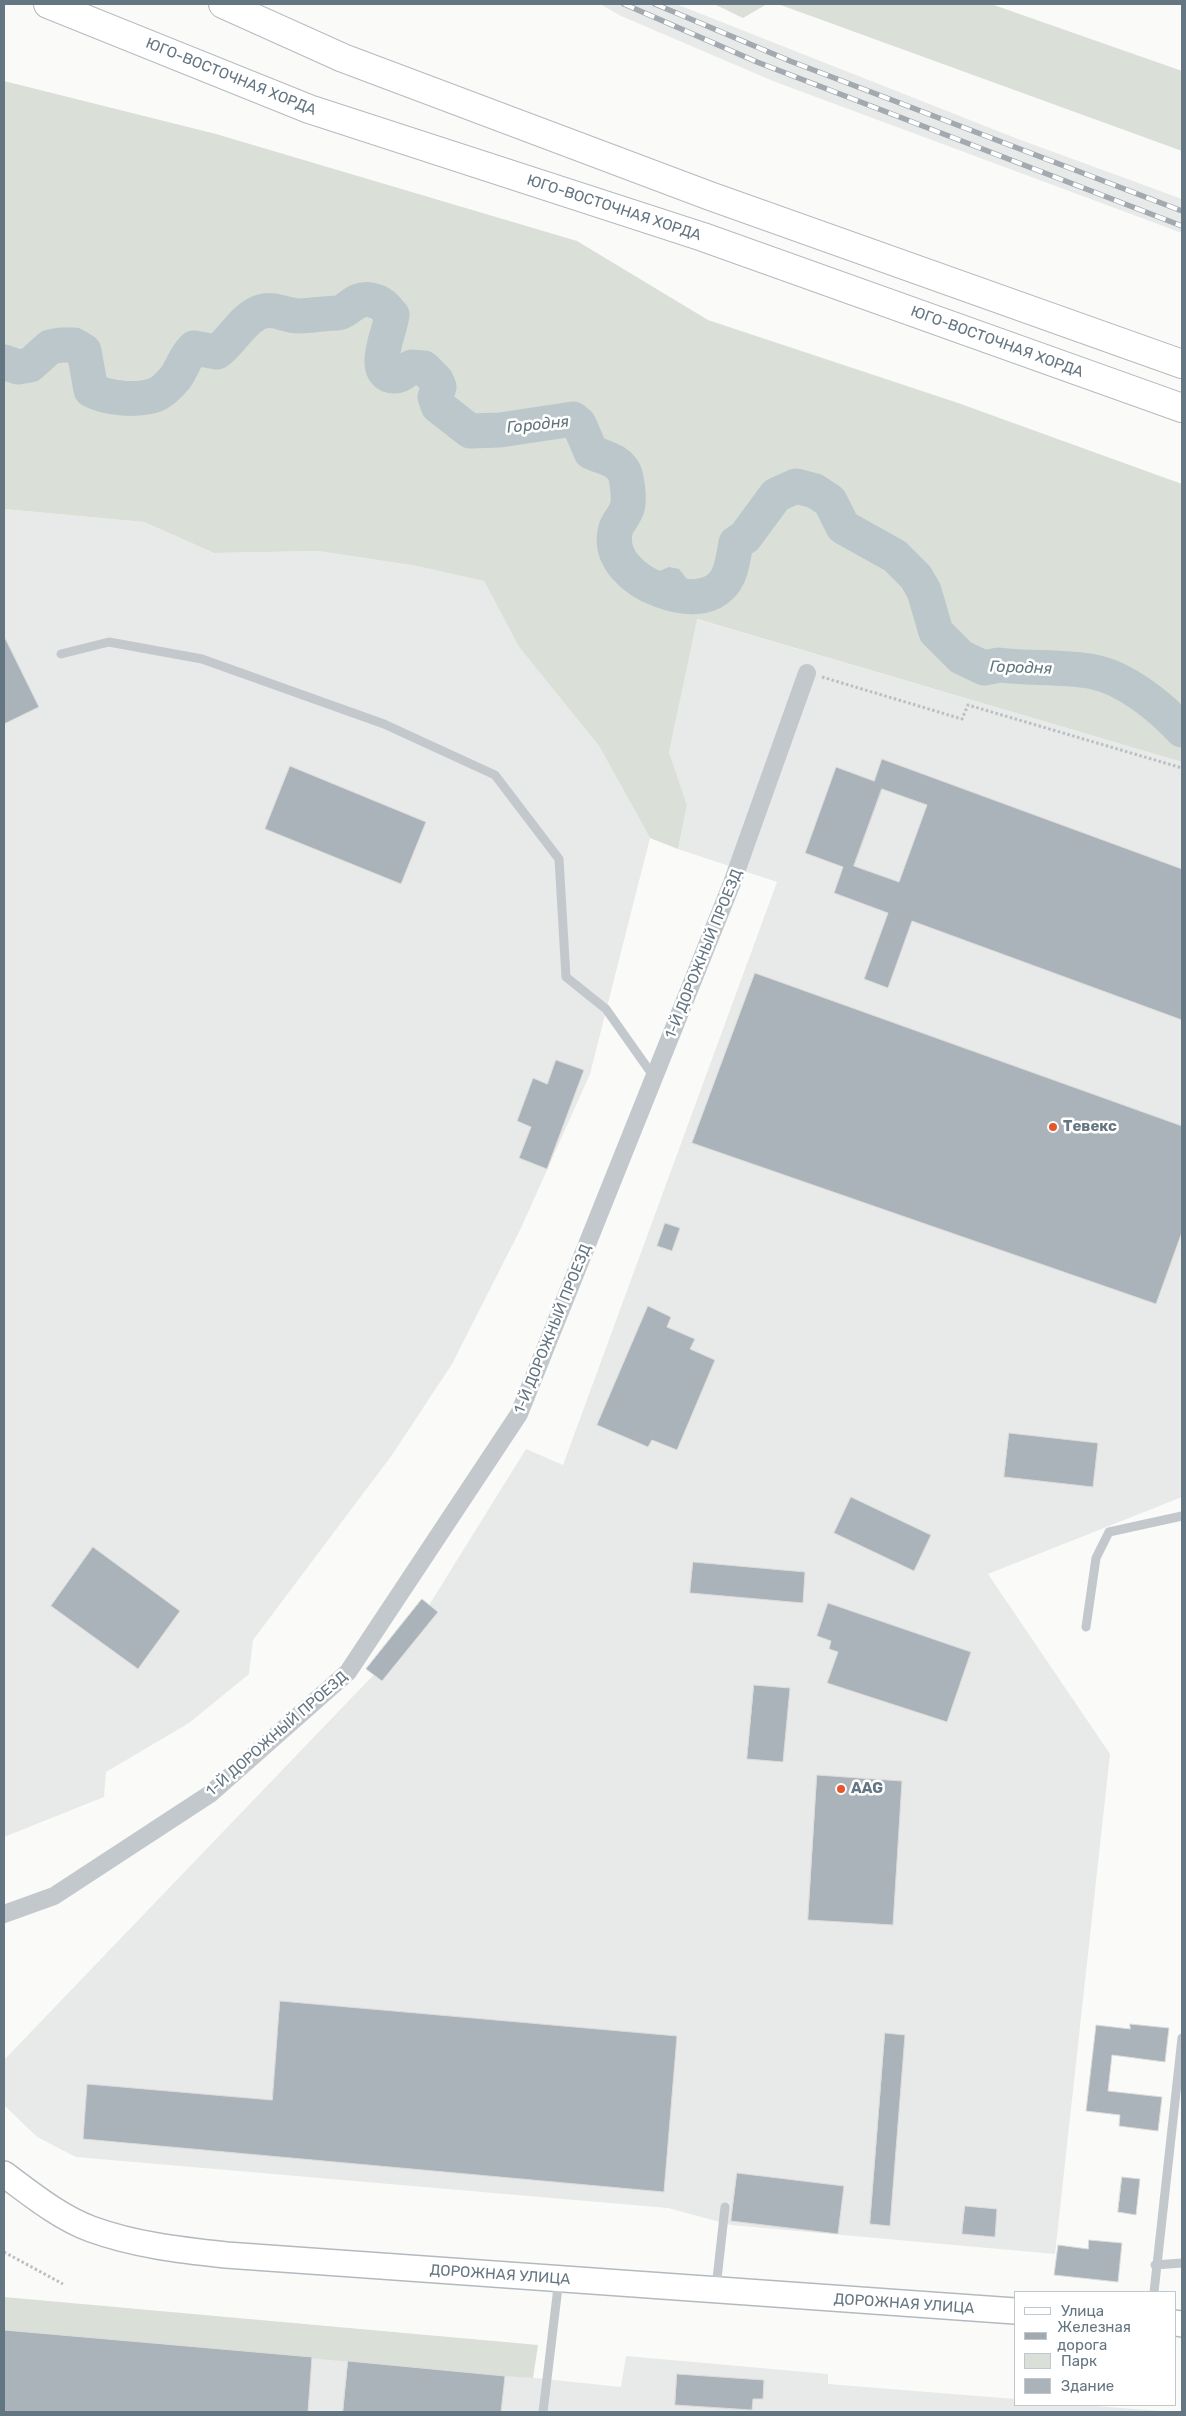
<!DOCTYPE html>
<html>
<head>
<meta charset="utf-8">
<style>
  body { margin:0 }
  #map { position:relative; width:1186px; height:2416px; overflow:hidden; background:#fafaf8; font-family:Rubik,sans-serif }
  canvas { display:block }
  .frame { position:absolute; inset:0; border:5px solid #657683; pointer-events:none }
  .legend { position:absolute; left:1014px; top:2291px; width:162px; height:115px; box-sizing:border-box; background:#fff; border:1px solid #c1c8cd; margin:0; padding:6px 9px; list-style:none; font-size:15px; color:#657683 }
  .legend li { display:flex; align-items:center; gap:10px; height:25px }
  .legend b { width:25px; border:1px solid #c1c8cd }
</style>
</head>
<body>
<div id="map">
<canvas width="1186" height="2416"></canvas>
<div class="frame"></div>
<ul class="legend">
<li><b style="height:6px;background:#fff"></b>Улица</li>
<li><b style="height:6px;background:#a2aab0"></b>Железная дорога</li>
<li><b style="height:14px;background:#dadfd7"></b>Парк</li>
<li><b style="height:14px;background:#aab3b9"></b>Здание</li>
</ul>
</div>
<script>
const g = document.querySelector('canvas').getContext('2d');
g.lineJoin = 'round';
function fillPath(path, color) {
  g.fillStyle = color;
  g.fill(path, 'evenodd');
}
function trace(path, color, width, dash) {
  g.strokeStyle = color;
  g.lineWidth = width;
  g.lineCap = dash ? 'butt' : 'round';
  g.setLineDash(dash || []);
  g.stroke(path);
}
function write(font, color, halo, rows, align = 'center') {
  g.font = font + ' Rubik,sans-serif';
  g.lineWidth = 5;
  g.setLineDash([]);
  g.textBaseline = 'middle';
  g.strokeStyle = halo;
  g.fillStyle = color;
  for (const [text, x, y, turn = 0] of rows) {
    g.save();
    g.translate(x, y);
    g.rotate((+turn || 0) * Math.PI / 180);
    g.textAlign = isNaN(turn) ? turn : align;
    if (halo) g.strokeText(text, 0, 0);
    g.fillText(text, 0, 0);
    g.restore();
  }
}
fillPath(new Path2D(`
  M600,4H676L1018,139L1182,199V233L773,81L621,16Z
  M4,509L144,522L214,553L318,551L417,566L484,581L519,647L599,746L650,838L590,1074L521,1228L452,1364L392,1455L253,1640L249,1674L189,1723L106,1772L104,1797L4,1837Z
  M696,619L1182,762V1497L988,1574L1110,1754L1055,2254L731,2225L668,2208L76,2157L37,2137L4,2105V2060L408,1639L526,1449L563,1465L777,882L678,849L687,805L669,752Z
  M4,2330L296,2353L621,2387L626,2356L828,2374V2384L1015,2399V2405H1081L1175,2412H4Z`), '#e8e9e9');
fillPath(new Path2D(`
  M714,4H767L743,18Z
  M778,4H991L1182,71V151Z
  M4,81L216,134L577,241L708,320L958,403L1182,484V762L697,619L669,752L687,805L678,849L650,838L599,746L519,647L484,581L417,566L318,551L214,553L144,522L4,509Z
  M4,2297L538,2345L533,2378L505,2376L4,2330Z`), '#dadfd7');
fillPath(new Path2D(`
  M669,567L679,569L693,587L682,606C665,610 656,603 643,592L645,577Z`), '#bbc7cb');
trace(new Path2D(`
  M4,362L18,367L30,365L50,347L61,345H74L84,351L91,390C108,399 137,401 155,395C163,392 171,383 176,377C183,367 185,356 194,348L217,352C232,341 241,321 258,313C274,306 284,316 299,316C312,316 325,313 337,313C349,312 353,297 371,300C382,302 386,308 392,315C391,329 368,376 395,376C403,376 406,369 412,367C416,367 421,368 424,368L436,380L439,387L435,397L438,406L470,431L500,430L573,419L579,424L591,452C603,458 619,459 625,474C627,481 630,501 627,508C625,515 619,521 616,528C607,558 635,581 660,590C676,596 697,600 713,592C732,582 732,562 736,543L745,537L776,495L796,486L815,491L830,501L843,527L895,556L916,577L924,591L936,632L961,657L984,668L999,665C1030,669 1063,666 1094,672C1125,678 1161,707 1182,730`), '#bbc7cb', 35);
const building = new Path2D(`
  M4,636L39,707L4,724Z
  M882,759L1182,869V1020L912,921L888,988L864,979L888,913L834,893L843,867L805,853L836,767L874,781ZM882,789L927,805L899,882L854,866Z
  M290,766L426,822L401,884L265,829Z
  M755,973L1182,1126V1232L1156,1304L692,1143Z
  M556,1060L584,1070L547,1169L519,1158L531,1127L517,1121L533,1078L547,1084Z
  M665,1223L680,1228L672,1251L657,1246Z
  M648,1306L671,1317L667,1327L695,1339L690,1349L715,1360L677,1450L652,1440L648,1447L597,1425Z
  M1009,1433L1098,1443L1093,1487L1004,1477Z
  M851,1497L931,1535L914,1571L834,1533Z
  M93,1547L180,1611L138,1669L51,1606Z
  M693,1562L805,1572L803,1603L690,1593Z
  M422,1599L438,1612L382,1681L366,1669Z
  M828,1603L971,1652L947,1722L827,1683L838,1652L829,1649L831,1641L817,1636Z
  M754,1685L790,1688L783,1762L747,1759Z
  M817,1775L902,1781L893,1925L808,1920Z
  M280,2001L677,2036L664,2192L83,2139L87,2084L272,2100Z
  M1130,2024L1169,2028L1165,2062L1112,2055L1108,2091L1162,2097L1158,2131L1119,2126L1120,2115L1086,2111L1096,2025L1130,2029Z
  M885,2033L905,2035L890,2226L870,2224Z
  M737,2173L844,2186L838,2234L731,2221Z
  M1122,2177L1140,2179L1136,2215L1118,2212Z
  M965,2206L997,2209L995,2237L962,2234Z
  M1089,2240L1122,2243L1118,2282L1054,2275L1058,2245L1088,2249Z
  M4,2330L312,2357L308,2412H4Z
  M348,2361L505,2376L501,2412H343Z
  M677,2374L764,2380L763,2399H753L752,2410L675,2405Z`);
fillPath(building, '#aab3b9');
trace(building, '#dcdcda', 1);
const secondary = new Path2D(`
  M4,2174C31,2194 59,2217 91,2229C135,2245 180,2250 226,2255L1015,2311
  M1175,2323L1182,2324`);
const primary = new Path2D(`
  M48,4L309,109L703,237L1182,408
  M223,4L343,58L710,196L1182,364`);
trace(secondary, '#b3babf', 28);
trace(primary, '#b5babe', 30);
trace(new Path2D(`
  M822,677L962,719L968,705L1182,768
  M4,2252L63,2284`), '#bbbfc2', 3, [2.5, 2.5]);
trace(new Path2D(`
  M61,654L109,642L202,659L384,724L495,775L559,859L566,977L606,1009L654,1077
  M1086,1627L1096,1558L1109,1532L1182,1516
  M1155,2265L1182,2263
  M716,2288L725,2207
  M1154,2292L1182,2038
  M543,2412L559,2279`), '#c3c8cc', 9);
trace(new Path2D(`
  M4,1914L54,1896L210,1794L348,1672L519,1414L732,883L807,673`), '#c3c8cc', 18);
trace(secondary, '#fff', 25);
trace(primary, '#fff', 28);
const rail = new Path2D(`
  M624,4L757,62L1182,226
  M655,4L790,61L1182,211`);
trace(rail, '#a2aab0', 5.5);
trace(rail, '#fff', 4, [11]);
for (const [x, y, r, color] of [
  [1053,1127,5,"#e4572e"],
  [841,1789,5,"#e4572e"]
]) {
  const dot = new Path2D();
  dot.arc(x, y, r, 0, 2 * Math.PI);
  g.fillStyle = color;
  g.fill(dot);
  trace(dot, '#fff', 2);
}
write('15px', '#657683', '#fff', [
  ["ЮГО-ВОСТОЧНАЯ ХОРДА",231,77,22],
  ["ЮГО-ВОСТОЧНАЯ ХОРДА",614,208,18],
  ["ЮГО-ВОСТОЧНАЯ ХОРДА",997,342,20],
  ["1-Й ДОРОЖНЫЙ ПРОЕЗД",704,954,-68],
  ["1-Й ДОРОЖНЫЙ ПРОЕЗД",553,1329,-68],
  ["1-Й ДОРОЖНЫЙ ПРОЕЗД",277,1734,-41],
  ["ДОРОЖНАЯ УЛИЦА",500,2275,4],
  ["ДОРОЖНАЯ УЛИЦА",904,2304,4]
]);
write('bold 15px', '#657683', '#fff', [
  ["Тевекс",1063,1127],
  ["AAG",851,1789]
], 'left');
write('italic 16px', '#60757c', '#fff', [
  ["Городня",538,425,-6],
  ["Городня",1021,668,2]
]);
</script>
</body>
</html>
